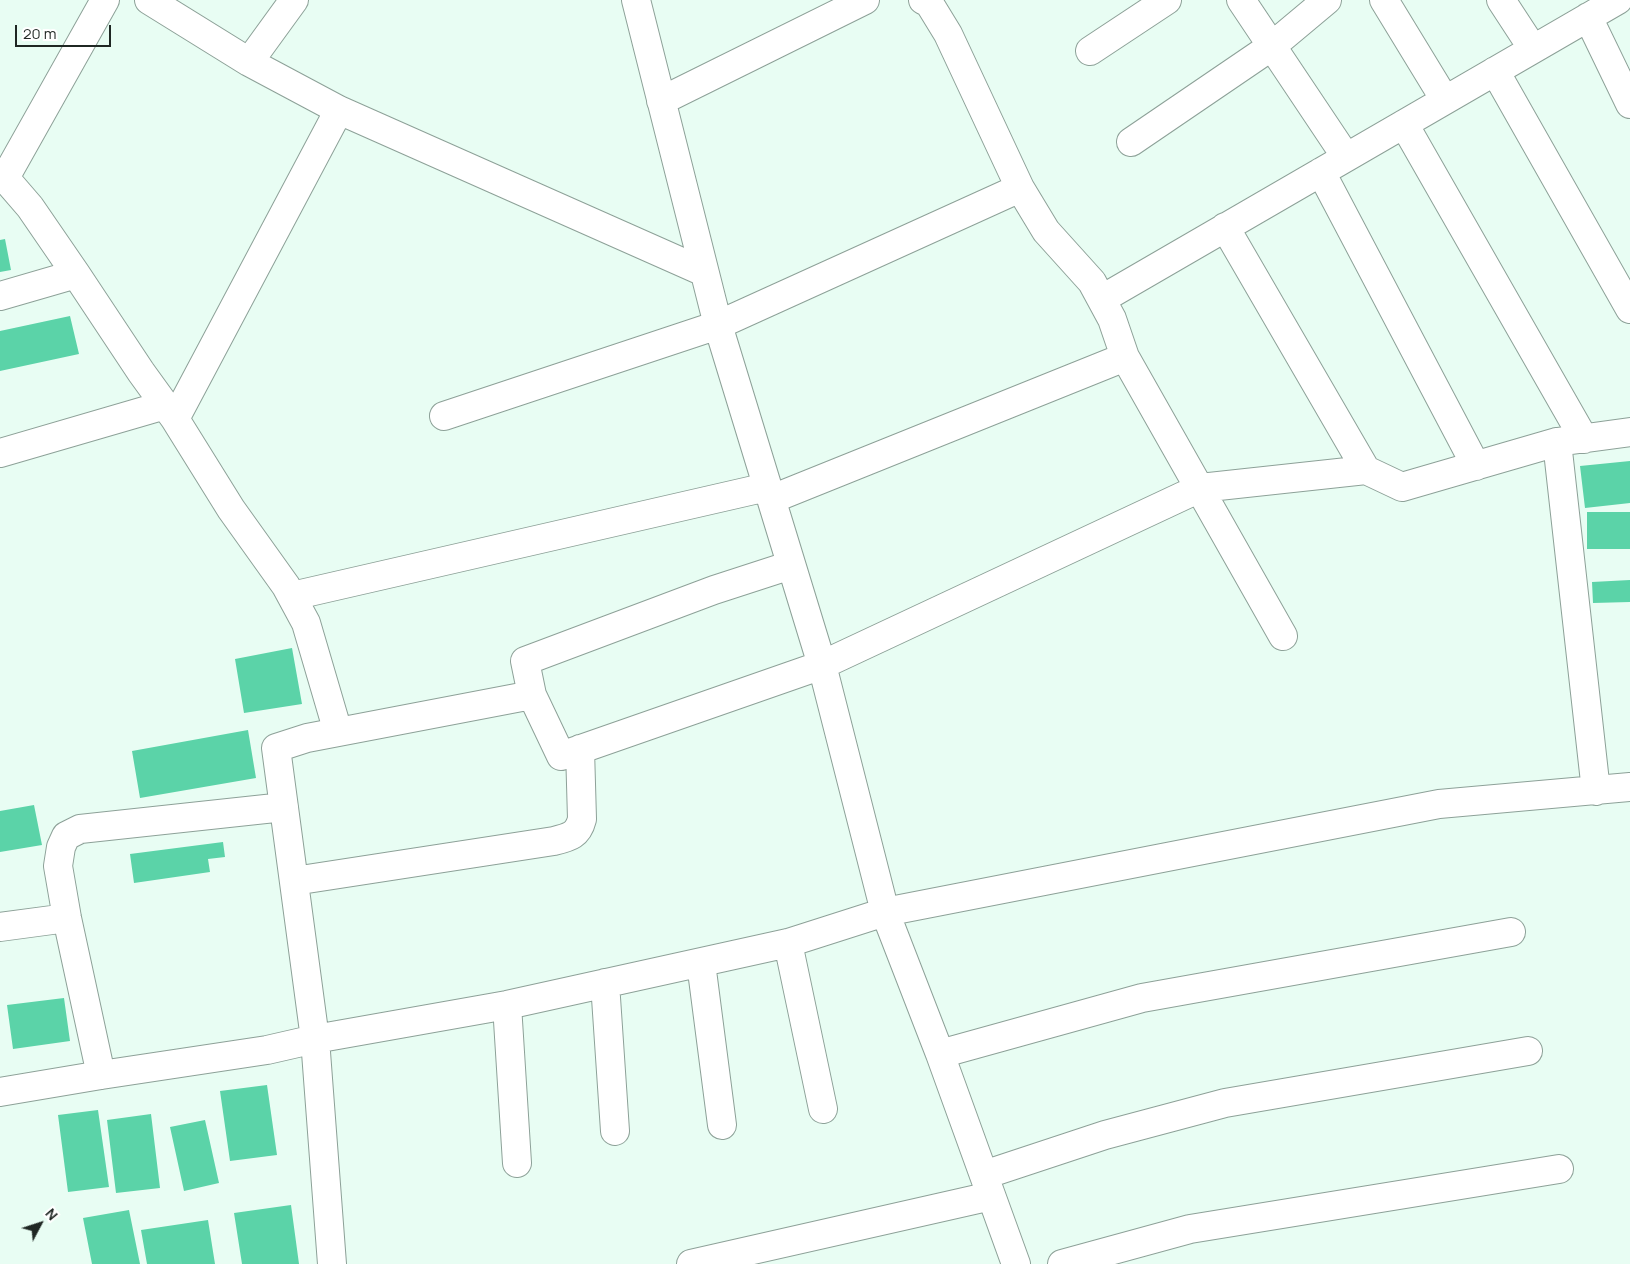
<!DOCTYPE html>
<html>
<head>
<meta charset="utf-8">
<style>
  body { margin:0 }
  #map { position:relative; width:1630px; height:1264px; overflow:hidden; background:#e8fdf3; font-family:Manrope,sans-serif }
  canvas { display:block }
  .north { position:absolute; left:15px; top:1199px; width:50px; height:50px; -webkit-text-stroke:4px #fff; paint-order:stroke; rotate:50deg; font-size:14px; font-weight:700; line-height:20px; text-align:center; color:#1f2723 }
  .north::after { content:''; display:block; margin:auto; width:18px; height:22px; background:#1f2723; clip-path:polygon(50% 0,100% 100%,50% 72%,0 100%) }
  .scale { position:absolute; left:15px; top:25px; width:96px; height:22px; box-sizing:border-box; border:2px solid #1f2723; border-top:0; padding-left:6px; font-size:15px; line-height:18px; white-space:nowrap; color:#1f2723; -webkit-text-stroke:4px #fff; paint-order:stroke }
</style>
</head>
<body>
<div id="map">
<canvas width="1630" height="1264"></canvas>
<div class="north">N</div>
<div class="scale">20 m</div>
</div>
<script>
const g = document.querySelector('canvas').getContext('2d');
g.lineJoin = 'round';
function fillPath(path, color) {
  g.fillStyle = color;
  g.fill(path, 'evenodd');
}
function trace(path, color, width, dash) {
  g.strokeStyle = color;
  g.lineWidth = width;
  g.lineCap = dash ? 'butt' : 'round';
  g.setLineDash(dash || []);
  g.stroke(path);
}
fillPath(new Path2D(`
  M5,239L11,270L0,272V240Z
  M70,316L79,354L0,371V331Z
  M1630,461V503L1585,508L1580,466Z
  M1587,512H1630V549H1587Z
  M1630,580V602L1593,603L1592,582Z
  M292,648L302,704L244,713L235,659Z
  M248,730L256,778L140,798L132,751Z
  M34,805L42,845L0,852V811Z
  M223,842L225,857L208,859L210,872L134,883L130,854Z
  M64,998L70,1041L13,1049L7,1005Z
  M267,1085L277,1155L230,1161L220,1091Z
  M98,1110L109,1187L68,1192L58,1115Z
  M151,1114L160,1188L116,1193L107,1120Z
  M205,1120L219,1183L184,1191L170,1127Z
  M291,1205L299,1264H242L234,1213Z
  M129,1210L140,1264H92L83,1218Z
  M208,1220L215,1264H147L141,1230Z`), '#5bd3a8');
const minor = new Path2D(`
  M149,0L249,62L339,110L704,272
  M636,0L718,325L822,665L885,912L940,1054L1016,1264
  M923,0L929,3L948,34L1020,188
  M1241,0L1346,157
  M1384,0L1445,100
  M1501,0L1533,49
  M1588,17L1630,104
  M1090,51L1167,0
  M249,62L294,0
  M1495,71L1630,309
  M661,101L865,0
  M1404,124L1584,439
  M1131,142L1272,46L1327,0
  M1321,172L1476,466
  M0,176L5,178L30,207L76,274L141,372L175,419L231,509L286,586L306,623L338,732
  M5,178L105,0
  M1225,227L1366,470L1402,487L1557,442L1630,432
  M0,296L76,274
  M1102,299L1618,0
  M1125,357L1283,636
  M444,416L718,325L1020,188L1046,231L1092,282L1112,319L1125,357L772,499
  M175,419L339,110
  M1557,442L1596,791
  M0,453L165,405
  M292,596L767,487
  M532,695L525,661L714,590L791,565
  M294,881L554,841C570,837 578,835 582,819L580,749
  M0,927L67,918
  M788,943L823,1109
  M701,963L722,1125
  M605,983L615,1131
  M507,1005L517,1163
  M940,1054L1142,998L1511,932
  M101,1075L67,918L58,866L61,847L66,836L80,829L284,807
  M0,1092L101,1075L267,1050L315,1039L507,1005L788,943L885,912L1439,804L1630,787
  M984,1175L1105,1135L1225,1103L1528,1051
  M332,1264L315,1039L276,748L307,738L532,695L561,756L822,665L1200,488L1366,470
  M691,1264L991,1196
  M1062,1264L1190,1229L1559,1169`);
trace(minor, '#8da198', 30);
trace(minor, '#fff', 28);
</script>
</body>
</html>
